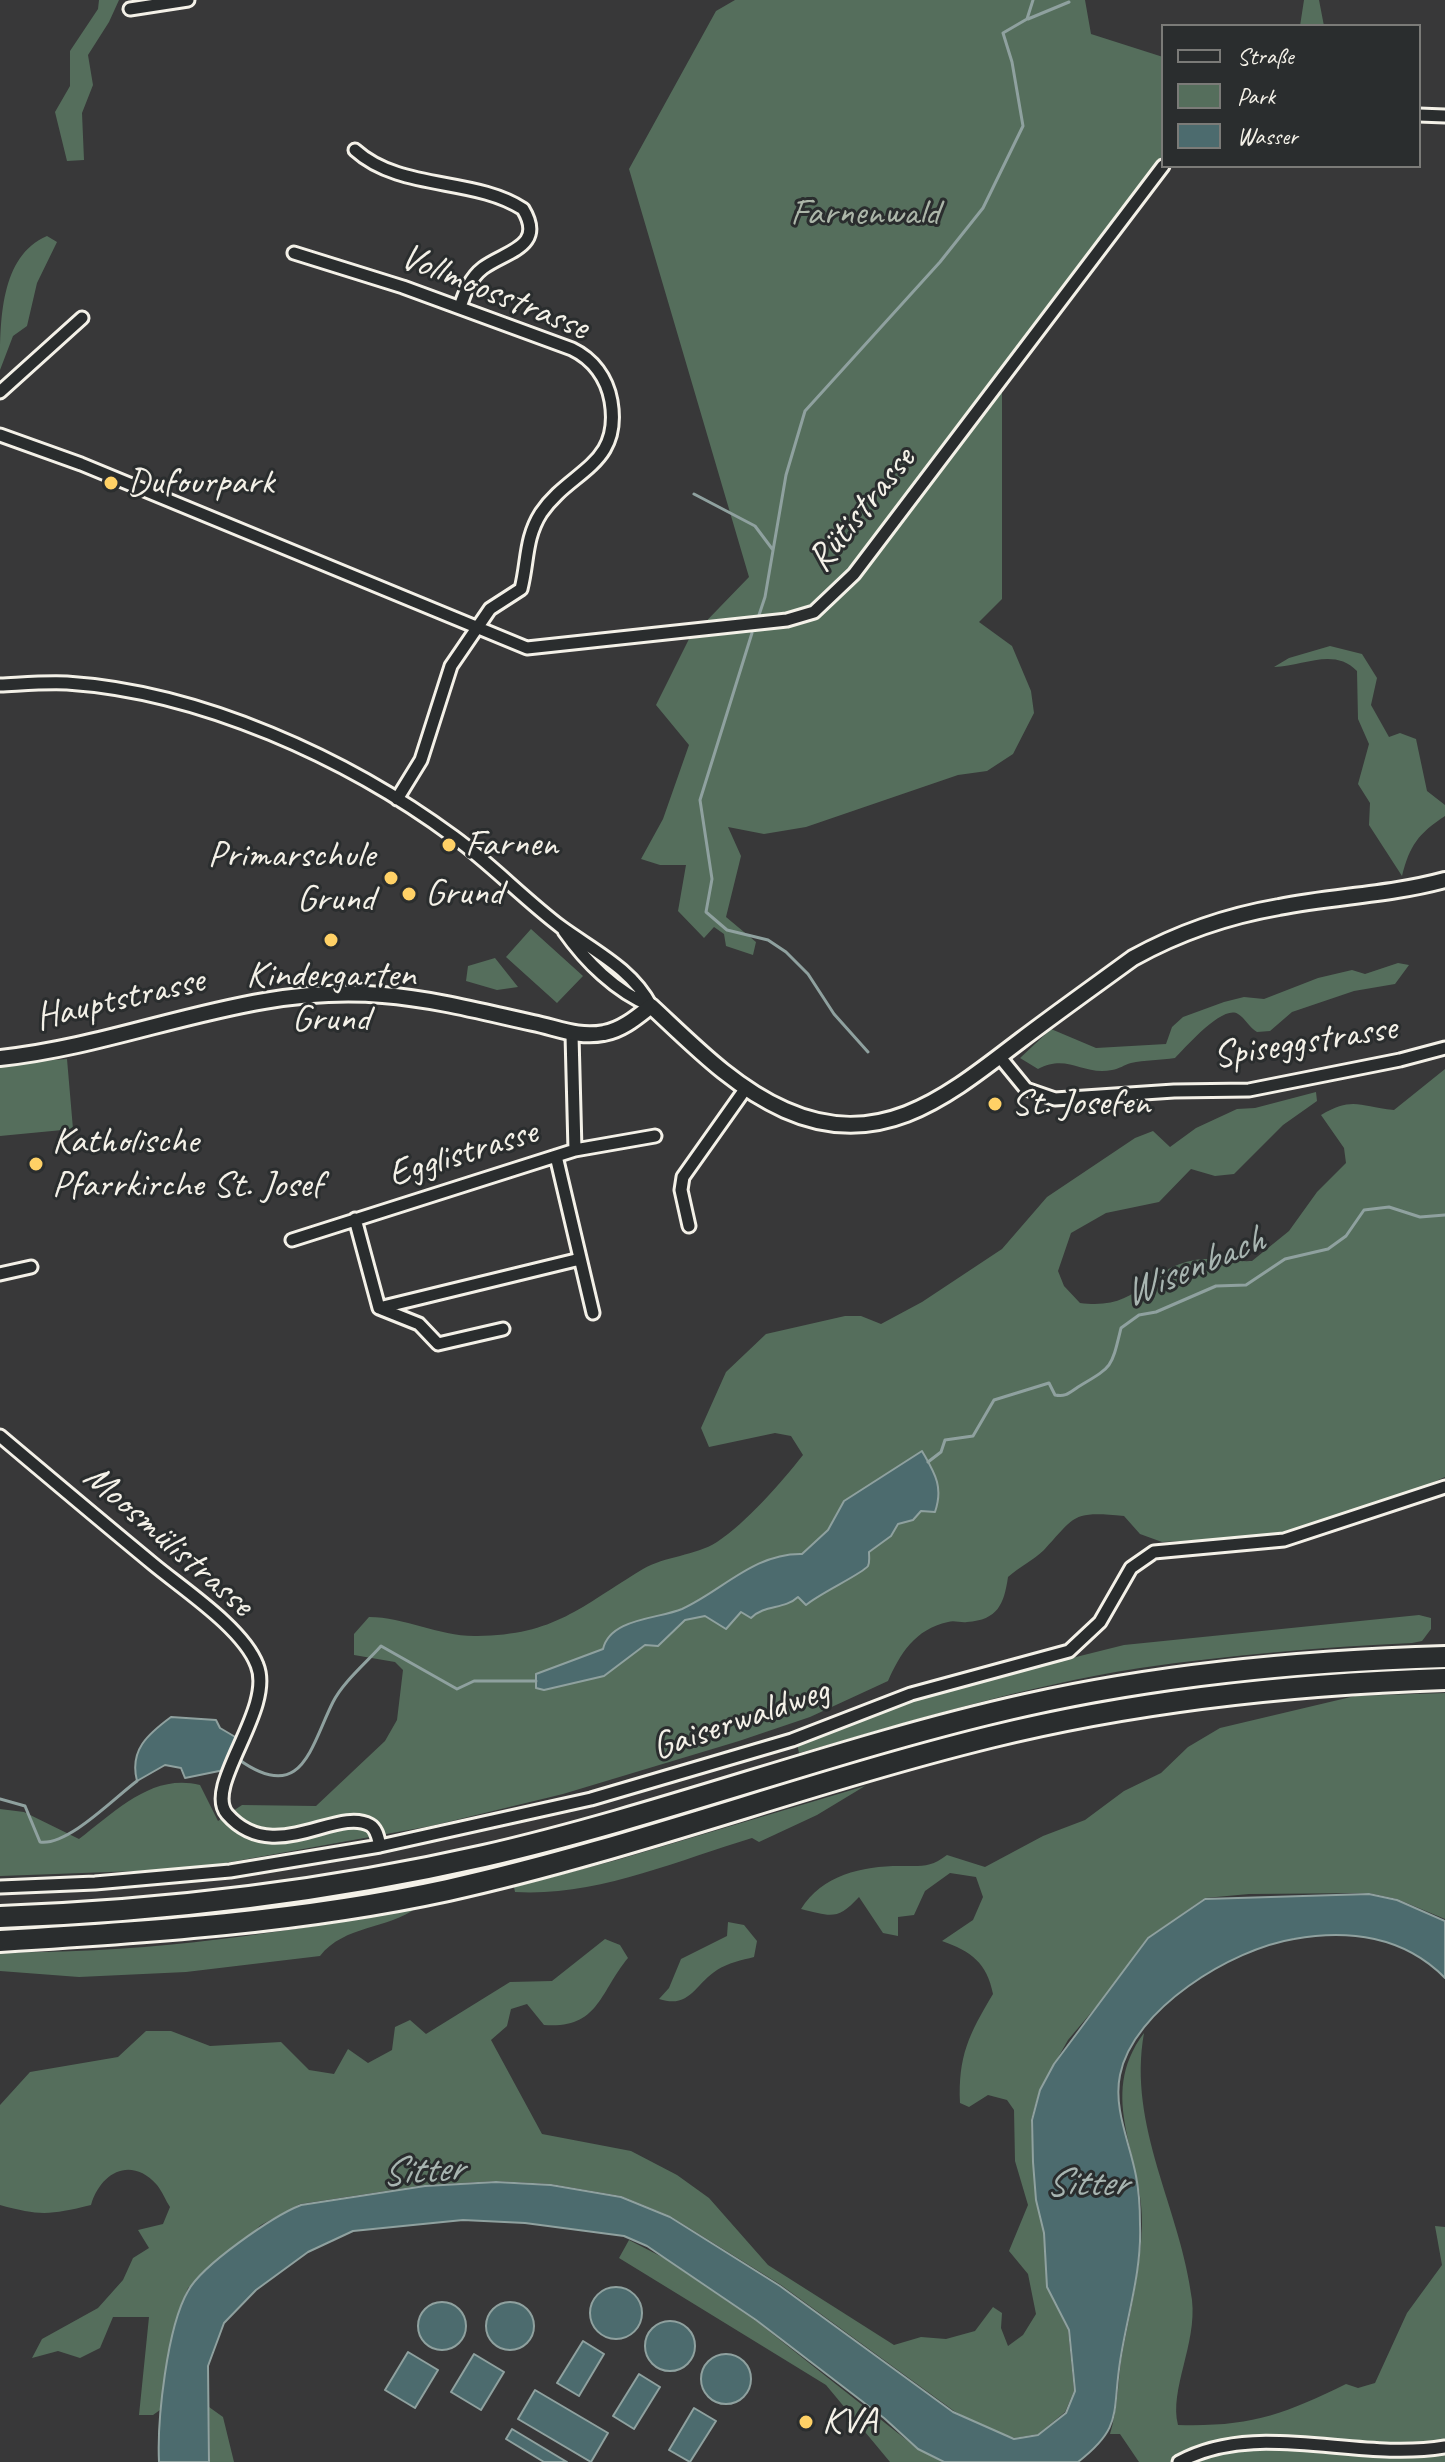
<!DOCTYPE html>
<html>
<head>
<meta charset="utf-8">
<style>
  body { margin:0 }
  #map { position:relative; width:1445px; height:2462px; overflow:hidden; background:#383839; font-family:Caveat,sans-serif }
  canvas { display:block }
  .legend { position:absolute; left:1161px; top:24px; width:260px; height:144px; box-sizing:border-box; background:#2a2d2e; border:2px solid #7b7b78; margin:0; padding:10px 14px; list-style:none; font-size:24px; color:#f4f1e8 }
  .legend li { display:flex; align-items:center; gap:16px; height:40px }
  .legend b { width:40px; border:2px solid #7b7b78 }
</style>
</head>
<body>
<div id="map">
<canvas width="1445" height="2462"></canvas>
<ul class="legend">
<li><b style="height:10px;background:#2a2d2e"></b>Straße</li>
<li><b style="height:22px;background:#556e5c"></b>Park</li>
<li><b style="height:22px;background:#4c6b6e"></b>Wasser</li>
</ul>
</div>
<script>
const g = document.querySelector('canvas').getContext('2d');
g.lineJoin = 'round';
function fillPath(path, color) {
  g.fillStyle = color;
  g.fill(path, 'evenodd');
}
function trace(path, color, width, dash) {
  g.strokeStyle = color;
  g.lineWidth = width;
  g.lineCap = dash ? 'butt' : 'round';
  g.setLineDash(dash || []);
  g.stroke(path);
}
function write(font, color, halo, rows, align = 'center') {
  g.font = font + ' Caveat,sans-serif';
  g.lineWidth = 6;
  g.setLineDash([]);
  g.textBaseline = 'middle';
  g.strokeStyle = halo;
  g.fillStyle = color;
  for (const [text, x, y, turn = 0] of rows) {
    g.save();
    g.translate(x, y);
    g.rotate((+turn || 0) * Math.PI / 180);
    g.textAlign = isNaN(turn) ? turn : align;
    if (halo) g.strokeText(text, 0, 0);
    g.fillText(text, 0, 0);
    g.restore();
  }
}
fillPath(new Path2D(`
  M99,0H119L109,22L88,55L93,85L82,113L84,160L67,161L55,112L70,86V51L98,9Z
  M735,0H1085L1091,34L1163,57V155L1002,390V599L979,622L1012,646L1031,691L1034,713L1013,754L987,771L958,775L806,827L764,834L728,827L741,856L726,917L756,942L753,955L726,946L724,934L714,927L704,938L678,911L686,865H660L641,859L663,819L689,745L656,705L689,639L749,577L629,169L716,11Z
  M1304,0H1319L1324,26H1300Z
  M47,236L57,242L37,283L27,326L13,336L0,370C0,321 0,256 47,236Z
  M1330,646L1362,654L1377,678L1371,705L1389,737L1400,733L1416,739L1427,791L1445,805V816C1418,834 1410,845 1402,876L1369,825L1370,803L1358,784L1369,744L1358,719L1357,671C1334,647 1304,666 1274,667L1289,658Z
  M531,929L583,976L557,1003L506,957Z
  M495,958L518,987L497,990L466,981L468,966Z
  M1398,963L1409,965L1395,984L1354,991L1292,1012L1270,1031L1257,1032C1249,1027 1245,1018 1238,1014C1223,1004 1185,1048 1175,1058C1161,1060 1144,1060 1131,1063C1124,1065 1119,1069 1112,1070C1083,1076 1068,1053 1038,1069L1020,1058L1051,1029L1096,1048L1166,1044L1172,1027L1183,1017L1224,1002L1244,997L1264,999L1318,978L1352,970L1365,974Z
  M67,1059L73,1129L0,1136V1064Z
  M1445,1069V1477L1396,1499L1271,1536L1162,1542L1140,1534L1124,1516C1071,1511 1076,1516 1044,1550C1034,1560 1019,1567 1008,1577C1004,1604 998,1620 967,1622C961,1623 954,1620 948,1622C915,1629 900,1654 888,1681L810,1717L739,1741L563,1794L431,1826L192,1869L0,1876V1809L24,1812L79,1839C116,1811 152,1773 200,1785L218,1821L242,1805L316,1806L385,1741L397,1720L403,1670L395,1662L354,1655V1634L369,1617C405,1617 440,1637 477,1636C555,1635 580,1607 643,1569C665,1556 695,1556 717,1542C747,1522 781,1483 803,1455L791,1436L775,1433L709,1447L701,1428L726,1372L766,1334L845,1316H861L881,1324L922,1302L1002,1249L1047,1197L1135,1138L1153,1131L1170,1147L1196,1128L1237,1109L1255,1108L1316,1092L1317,1101L1283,1125L1234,1174L1215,1176L1191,1169L1159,1202L1106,1213L1071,1233L1058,1271L1064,1286L1080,1303C1141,1311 1144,1269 1195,1260C1211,1257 1234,1262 1252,1261L1289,1231L1317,1192L1346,1163L1344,1148L1321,1115C1354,1096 1359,1107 1394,1110Z
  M1419,1615L1431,1618V1629L1422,1641L1412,1643C1321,1647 1230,1655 1140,1668C1024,1686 912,1721 799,1753L797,1744L860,1714L908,1699L1124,1645Z
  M1445,1693V1919L1397,1899L1369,1893L1249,1894L1205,1898L1147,1938L1111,1989L1068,2040L1040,2089L1031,2120L1036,2200L1044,2233L1047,2287L1068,2330L1074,2391L1065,2412L1038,2434L1015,2438L989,2430L954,2411L781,2285L670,2216L621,2196L551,2184L496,2181L425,2185L300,2204L261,2225L188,2288L178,2313L160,2410L153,2415H139L149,2317H113L100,2348L80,2358L58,2351L32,2358L42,2339L98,2308L123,2280L133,2258L149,2248L138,2230L163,2224L170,2207C166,2201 162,2191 157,2185C131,2156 101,2172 91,2205C50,2215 40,2216 0,2205V2105L30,2072L118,2057L146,2031H171L210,2046L281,2042L309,2070L334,2074L348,2049L368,2063L392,2050L395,2027L410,2020L426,2034L510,1982L552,1981L605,1939L620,1945L628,1958C599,1993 599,2029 544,2025L527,2004L511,2009L507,2026L491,2040L542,2134L631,2151L677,2175L709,2198L768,2265L894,2345L921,2337L946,2339L975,2331L993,2307L1002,2313L1001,2328L1008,2346L1023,2335L1036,2314L1028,2274L1009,2251L1028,2205L1015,2161L1014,2110L1007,2100L988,2095L969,2107L960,2103C958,2056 969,2034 993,1994C987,1963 971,1951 942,1941L973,1920L983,1897L976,1877L950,1873L925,1891L914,1915L898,1917V1936L883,1933L859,1897C837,1921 831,1916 801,1909C822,1875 862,1866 900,1866C921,1866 930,1868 947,1855L985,1867L1043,1836L1085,1820L1124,1791L1161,1773L1188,1747L1220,1728L1355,1696Z
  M865,1786L817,1815L759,1842L752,1838C676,1861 595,1897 515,1892L514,1887L617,1860Z
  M416,1908C389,1929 344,1925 320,1956L186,1972L79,1977L0,1971V1952C140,1954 280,1934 416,1908Z
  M728,1922L744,1925L757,1941L754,1957C742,1960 728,1963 717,1970C694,1985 690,2009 659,1999L669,1988L681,1959L727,1936Z
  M1144,2033C1127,2127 1181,2209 1192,2300C1197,2344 1169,2390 1178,2425C1249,2427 1283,2415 1346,2384L1358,2388L1375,2383L1407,2313L1442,2265L1435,2226L1445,2227V2462H1139L1120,2434H1110C1117,2411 1118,2386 1121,2361C1129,2317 1140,2274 1142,2228C1145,2157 1095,2098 1144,2033Z
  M629,2240L664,2258L756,2321L918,2449L942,2462H890L826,2385L619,2258Z
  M209,2407L223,2417L234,2462H210Z`), '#556e5c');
const water = new Path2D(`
  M922,1451C934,1472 944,1486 935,1512L921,1511L913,1520L898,1524L891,1536L869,1552C869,1557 870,1562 868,1566C862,1574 820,1593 806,1605L798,1597C784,1610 765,1604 751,1618L741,1612L726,1629L705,1616L685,1620L658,1646L645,1645L604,1676L544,1690L536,1688V1674L603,1649C610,1618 658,1619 682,1609C722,1591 754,1553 802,1554L828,1530L844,1501Z
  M171,1717L216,1720L220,1728L237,1738L224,1770L185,1778L181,1768L165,1765L137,1781C129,1750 148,1734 171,1717Z
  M1369,1894L1397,1900L1445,1921V1978C1404,1936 1348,1929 1294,1939C1232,1949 1133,2009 1120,2075C1113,2109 1130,2143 1136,2176C1139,2191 1140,2208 1140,2224C1142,2271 1127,2316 1120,2362C1112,2414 1123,2427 1078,2462H944L918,2449L884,2418L756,2320L647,2246L624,2236L525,2223L463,2220L353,2231L308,2252L256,2290L224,2323L208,2366L209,2462H159C157,2420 167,2327 188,2291C202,2265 273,2216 301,2205L425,2186L496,2182L551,2185L621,2197L670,2217L780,2286L953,2412L1014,2439L1038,2435L1066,2413L1075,2391L1069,2330L1047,2287L1044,2233L1036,2200L1033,2162L1032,2120L1040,2090L1054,2064L1148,1938L1205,1899Z
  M590 2313a26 26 0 1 1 52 0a26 26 0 1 1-52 0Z
  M418 2326a24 24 0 1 1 48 0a24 24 0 1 1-48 0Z
  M486 2326a24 24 0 1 1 48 0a24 24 0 1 1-48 0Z
  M645 2346a25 25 0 1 1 50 0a25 25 0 1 1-50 0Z
  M583,2341L604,2354L579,2396L557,2383Z
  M408,2352L438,2370L415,2408L385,2390Z
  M701 2379a25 25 0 1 1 50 0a25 25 0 1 1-50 0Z
  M474,2354L504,2372L481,2410L451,2392Z
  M639,2374L660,2387L634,2429L613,2416Z
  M535,2390L608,2433L591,2462L518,2419Z
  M694,2408L716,2421L690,2462L669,2450Z
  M512,2429L567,2462H544L506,2439Z`);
fillPath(water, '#4c6b6e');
trace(water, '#8fa19f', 2);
trace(new Path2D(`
  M1028,19L1069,2
  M694,494L755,526L773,550
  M759,615L765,597L786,475L805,411L940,262L983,208L1023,126L1012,62L1003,33L1027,19L1033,0
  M752,633L700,800L712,879L706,912L727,930L768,940L786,952L808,974L834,1014L868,1052
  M928,1462L941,1452L945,1440L973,1436L994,1400L1049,1383L1055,1395C1066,1397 1069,1393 1078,1387C1113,1366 1111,1369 1121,1328L1139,1315L1156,1312L1216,1286L1246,1285L1285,1259L1328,1249L1346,1236L1364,1210L1389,1207L1420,1217L1445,1215
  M238,1759C302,1805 310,1748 333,1702C343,1682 366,1663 381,1646L457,1689L474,1681H536
  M0,1799L25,1806L40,1842C68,1846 114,1798 137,1781`), '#8fa19f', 3);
const street = new Path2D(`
  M130,9L188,0
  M1419,115L1445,116
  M355,150C400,191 474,177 523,209C546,247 506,251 483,268C470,278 465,292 460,307
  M294,253L403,287L572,349C593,359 607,378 611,401C622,466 570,470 541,513C525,538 528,562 521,589L490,609L451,666L421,760L397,799
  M0,392L82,318
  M0,435L81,464L527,648L787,620L814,612L854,574L1163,166
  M0,685C22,684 45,682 67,683C201,692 347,758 454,837C491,864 524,899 561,927C594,951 632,969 651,1006
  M564,931C585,961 616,992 651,1006
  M572,1035L575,1150
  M999,1056L1026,1089L1055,1099L1174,1091L1249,1090L1400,1060L1445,1048
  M556,1156L593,1313
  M355,1219L379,1308
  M689,1226L681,1190L683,1177L746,1088
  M292,1240L575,1150L655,1136
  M0,1274L31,1267
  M379,1308L580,1259
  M379,1308L419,1324L438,1344L503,1329
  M0,1436C51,1479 102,1522 153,1564C183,1589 243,1628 257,1665C275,1709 203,1786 227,1814C273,1867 337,1806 370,1825C377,1829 378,1838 380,1846
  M0,1887L95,1883L230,1871L380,1846L591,1799L792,1740L911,1694L1069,1651L1100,1622L1131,1568L1154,1552L1284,1540L1445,1487
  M1179,2462C1257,2419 1356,2462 1445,2447`);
const secondary = new Path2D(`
  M0,1058C132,1044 248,983 383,995C434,999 483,1012 533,1023C558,1028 578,1038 604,1033C622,1030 637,1017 651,1006C692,1044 733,1087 785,1110C881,1153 949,1095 1021,1040C1058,1012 1096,985 1133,958C1180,932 1227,916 1279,907C1335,896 1390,895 1445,880`);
const highway = new Path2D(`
  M0,1917C163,1911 325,1892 484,1856C667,1814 843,1746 1026,1705C1164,1674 1304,1661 1445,1657
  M0,1941C150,1932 301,1922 448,1890C632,1849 808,1782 990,1737C1140,1700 1292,1684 1445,1679`);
trace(street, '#f4f1e8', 17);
trace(secondary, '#f4f1e8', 20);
trace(highway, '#f4f1e8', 26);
trace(street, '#2a2d2e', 11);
trace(secondary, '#2a2d2e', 14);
trace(highway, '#2a2d2e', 20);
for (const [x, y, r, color] of [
  [111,483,8,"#ffd166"],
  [449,845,8,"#ffd166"],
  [391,878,8,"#ffd166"],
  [409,894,8,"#ffd166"],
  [331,940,8,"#ffd166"],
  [995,1104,8,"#ffd166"],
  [36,1164,8,"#ffd166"],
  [806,2422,8,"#ffd166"]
]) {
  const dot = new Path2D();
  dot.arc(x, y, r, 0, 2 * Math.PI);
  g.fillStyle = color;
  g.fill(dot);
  trace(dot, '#2a2d2e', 3);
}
write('38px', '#acb6a9', '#2a2d2e', [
  ["Farnenwald",865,214]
]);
write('38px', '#f4f1e8', '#2a2d2e', [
  ["Vollmoosstrasse",494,293,22],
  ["Rütistrasse",862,510,-51],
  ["Hauptstrasse",120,1000,-13],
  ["Spiseggstrasse",1305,1043,-9],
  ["Egglistrasse",463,1154,-17],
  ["Moosmülistrasse",168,1541,41],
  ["Gaiserwaldweg",741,1720,-19]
]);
write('38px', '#f4f1e8', '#2a2d2e', [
  ["Dufourpark",127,483],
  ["Farnen",465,845],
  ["Primarschule",375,856,"right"],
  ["Grund",375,900,"right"],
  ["Grund",425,894],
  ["Kindergarten",331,976,"center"],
  ["Grund",331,1020,"center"],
  ["St. Josefen",1011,1104],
  ["Katholische",52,1142],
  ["Pfarrkirche St. Josef",52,1186],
  ["KVA",822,2422]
], 'left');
write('italic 40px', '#a8b5b1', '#2a2d2e', [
  ["Wisenbach",1194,1268,-23],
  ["Sitter",422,2172,-4],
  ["Sitter",1086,2185]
]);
</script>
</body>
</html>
